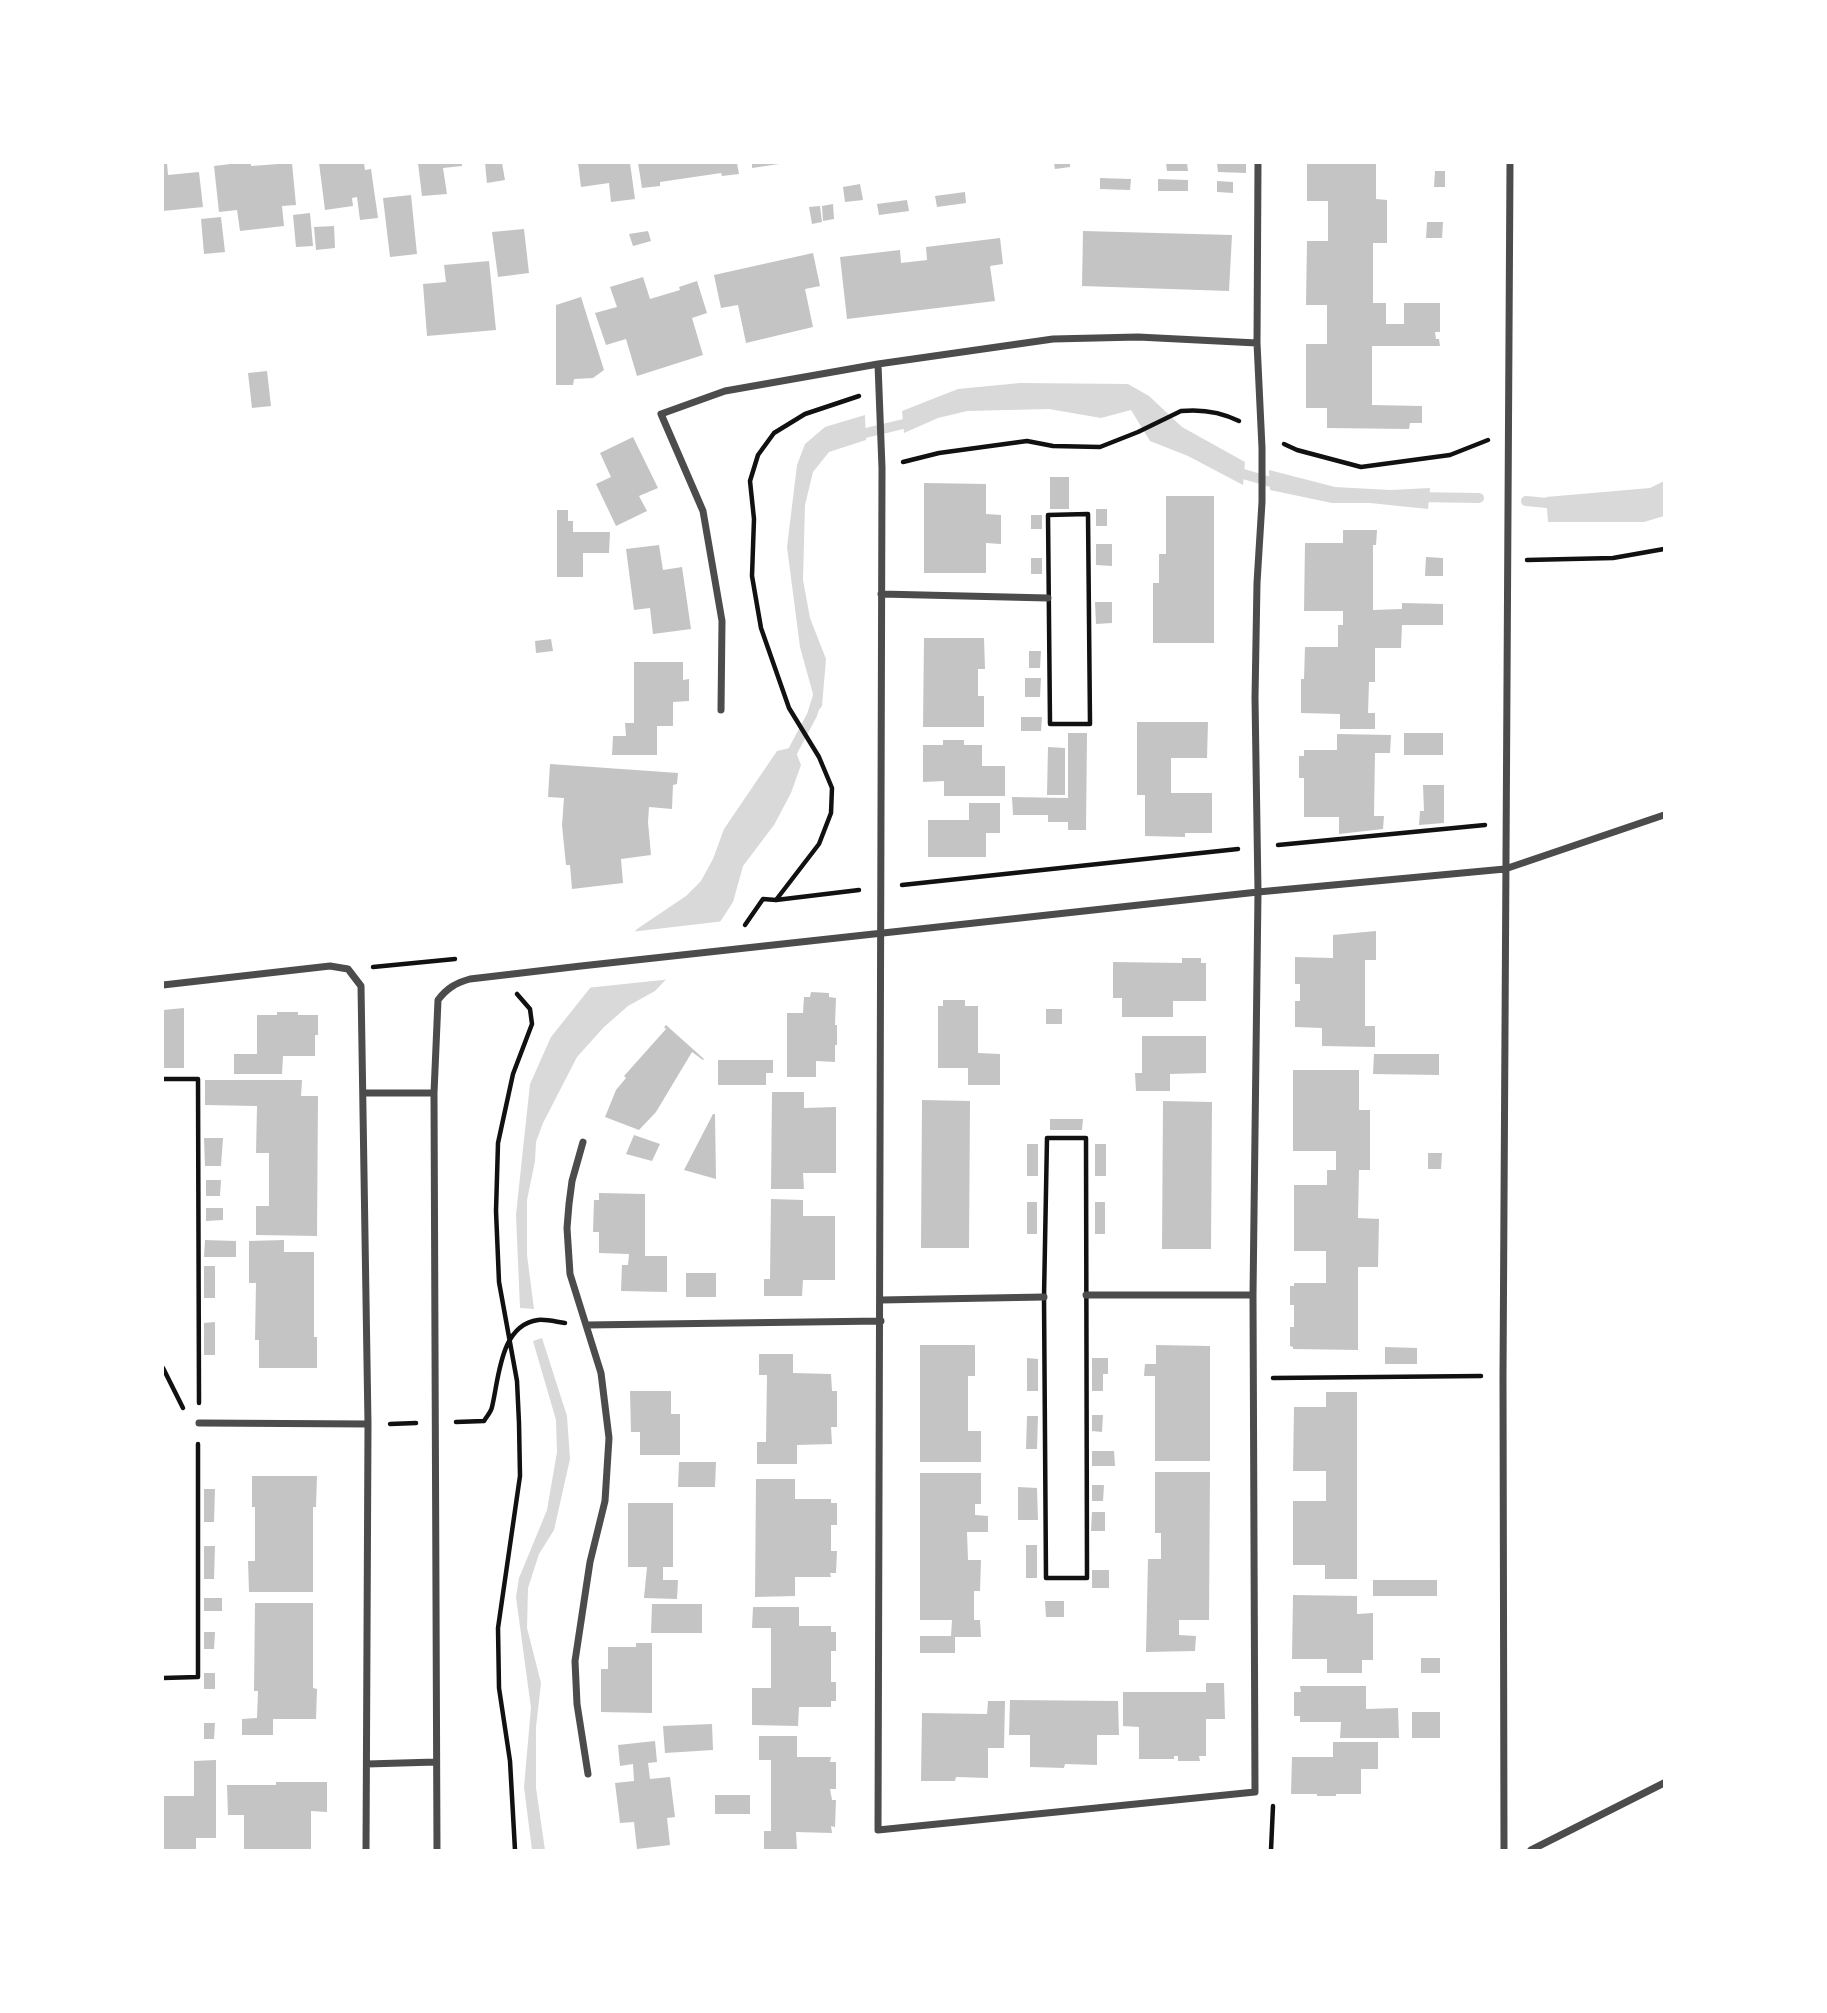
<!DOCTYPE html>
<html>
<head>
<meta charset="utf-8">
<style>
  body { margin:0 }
  #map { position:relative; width:1827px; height:2013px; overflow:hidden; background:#fff; font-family:Roboto,sans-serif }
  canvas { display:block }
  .frame { position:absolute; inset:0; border:164px solid #fff; pointer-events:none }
</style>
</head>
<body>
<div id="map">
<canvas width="1827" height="2013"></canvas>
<div class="frame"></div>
</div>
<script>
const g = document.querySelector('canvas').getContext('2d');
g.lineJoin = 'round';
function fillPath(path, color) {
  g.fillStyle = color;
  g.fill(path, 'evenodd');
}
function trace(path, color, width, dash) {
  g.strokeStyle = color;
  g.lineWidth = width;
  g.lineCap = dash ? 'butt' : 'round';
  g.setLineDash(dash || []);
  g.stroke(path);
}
fillPath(new Path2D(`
  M1020,383L1128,384L1149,396L1182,427L1245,462L1243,485L1188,456L1150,441L1131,410L1101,418L1049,409L967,411L938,418L904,433L902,411L958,389Z
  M865,415L866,440L829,452L813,472L805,505L803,580L810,618L826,659L822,706L814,716L809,714L813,694L800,647L787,547L797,465L805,444L825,427Z
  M1269,470L1335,487L1390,490L1430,488L1428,509L1370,503H1332L1270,490Z
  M1664,481V516L1644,522H1548L1546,497L1650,488Z
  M794,747L801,765L791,793L774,825L743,866L733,902L718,925L655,991L628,1006L604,1027L577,1057L543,1123L536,1142L535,1161L527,1200V1255L534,1309L520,1308L516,1215L522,1158L530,1084L551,1037L637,929L686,896L701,881L713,859L724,829L777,751Z
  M542,1338L567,1416L570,1459L554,1530L539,1554L528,1588L527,1628L541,1683L536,1727V1788L545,1850H532L524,1787L531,1708L516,1597L519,1578L547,1510L557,1452L556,1420L533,1341Z`), '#d9d9d9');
fillPath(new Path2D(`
  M725,921L672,979L586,988L630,932Z`), '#fff');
trace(new Path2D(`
  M853,436L916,421
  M1233,471L1281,485
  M1415,497L1479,498
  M1526,501L1558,504
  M788,760L812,715L816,702`), '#d9d9d9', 10);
fillPath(new Path2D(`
  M163,163H167L168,175L199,172L203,207L163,211Z
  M239,163H251V166L292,163L296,205L282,206L284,226L240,231L237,210L219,212L214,166Z
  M319,163H364L365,170L371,169L378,218L360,220L357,197L352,198L353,206L325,210Z
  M418,163H462V166L443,168L447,194L422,196Z
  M485,163H502L505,180L487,183Z
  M578,163H630L635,199L611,202L609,183L581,187Z
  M638,163H737L739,174L722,176L721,173L660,182V186L642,188Z
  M752,163H778L779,164L752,168Z
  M1054,163H1070V167L1055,169Z
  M1166,163H1187L1188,171H1167Z
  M1217,163H1246V173L1218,172Z
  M1307,163H1376V199L1387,200V243H1373V303H1386V324H1404V303H1440V332H1435L1436,339H1439L1440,346H1372V405L1422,406V423H1410L1409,429L1327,428V408H1306V344H1327V305H1306L1307,241H1328V201H1307Z
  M1435,171H1445V187H1434Z
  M1100,178L1131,179L1130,190L1100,189Z
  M1158,179L1188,180V191H1158Z
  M1217,181L1233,182V193L1217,192Z
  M860,184L863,200L845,202L843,187Z
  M965,192L966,203L937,207L935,196Z
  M411,195L417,254L390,257L383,198Z
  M907,200L909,211L879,215L877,204Z
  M833,204L834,219L823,221L822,206Z
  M820,206L822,222L812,224L809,207Z
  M310,213L313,246L296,247L293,215Z
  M221,217L225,252L204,254L201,219Z
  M1427,222H1443L1442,238H1426Z
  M334,226L335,248L316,250L314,227Z
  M524,229L529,273L498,277L492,232Z
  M648,231L651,241L633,246L629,234Z
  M1083,231L1232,235L1229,291L1082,286Z
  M1000,238L1003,264L990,266L995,301L847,319L840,257L900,250L901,263L927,260L926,247Z
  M813,253L820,286L805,289L813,327L746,343L738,305L721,308L714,275Z
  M489,261L496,330L427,336L423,284L446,282L444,265Z
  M643,277L650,299L680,290L679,287L697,281L707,313L692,318L703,355L637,376L626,339L606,345L595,313L617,307L610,287Z
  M581,297L604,370L593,378L574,379L573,385H556V305Z
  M267,371L271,406L252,408L248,373Z
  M633,437L658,488L639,496L647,511L616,526L596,484L611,477L600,453Z
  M1050,477H1069V509H1050Z
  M924,483L986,484V514L1001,515V544L986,543V573H924Z
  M1166,496H1214V643H1153V583H1159V554H1166Z
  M1096,509H1107V526H1096Z
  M557,510H568V521H573V532H610L609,553H583V577H557Z
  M1031,515H1042V529H1031Z
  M1343,530H1377L1376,545H1373V610L1402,609V603L1443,604V625H1402L1401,648H1375V682H1369L1368,713H1375V729H1340V714L1301,713V679H1304L1305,647H1338V625H1343V611H1304L1305,543H1343Z
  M1096,544H1112V566L1096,565Z
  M659,545L663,570L682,567L691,629L653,634L650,608L634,610L626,549Z
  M1426,557L1443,558V576H1425Z
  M1031,558H1042V574H1031Z
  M1095,602H1112V623L1096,624Z
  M924,638H984L985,669H978V696H984V727H923Z
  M551,639L553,651L536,653L535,641Z
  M1029,651H1041L1040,668H1029Z
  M634,662H683V680L689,679V701L673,702V726H657V755H612L613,736H626L625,723H634Z
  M1025,678H1041L1040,697H1025Z
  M1021,717H1042L1041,731H1021Z
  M1137,722H1208L1207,758H1171V793H1212V833H1185V837L1145,836V795H1137Z
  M1068,733H1087L1086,830H1068V822H1048V815H1013L1012,797L1068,798Z
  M1404,733H1443V755H1404Z
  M1337,734L1391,735L1390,753H1375L1374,816H1384L1383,829L1339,834V817H1304V778H1299V756H1304V750H1337Z
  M943,740H964V745H982V766H1005V796H944V781L923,782V745H943Z
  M1048,747L1065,748V795H1047Z
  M550,764L678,773L677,784L673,785L672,809L649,807L648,822L651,855L621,859L623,883L572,889L570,865H566L562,825L564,798L548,797Z
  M1423,785H1444V823L1419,825L1420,811H1424Z
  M969,803H1000V833H986V857H928V820H969Z
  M1376,931V960H1365V1026H1375V1047L1322,1046V1028L1295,1027V1001H1300V984H1295V957L1333,958V935Z
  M1182,958H1201V963H1206V1001H1173V1017H1122V998H1113V962L1182,963Z
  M811,992L829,993V997L836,998L835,1025H837V1045H835V1062L816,1061V1077H787V1013H803L804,997H810Z
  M943,1000H965V1006H978V1053L1000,1054V1085H968V1068H938V1006H943Z
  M184,1008V1068H163V1010Z
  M1046,1009H1062V1024H1046Z
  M277,1012H298V1015H318V1035H315V1056H283L282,1074H234V1054H257V1015H277Z
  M666,1025L704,1059L703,1060L692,1052L656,1112L639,1130L605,1117L616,1090L626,1078L624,1076L666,1029L664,1027Z
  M1142,1036H1206V1073L1170,1074V1091H1136L1135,1073H1142Z
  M1374,1054H1439V1075L1373,1074Z
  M718,1060H773V1073H766V1085H718Z
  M1293,1070H1359V1110H1370V1170H1359L1358,1218L1379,1219L1378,1267H1358V1350L1293,1349V1347L1290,1346V1327H1294V1305H1290V1286H1294V1283H1326V1251H1294V1185H1327V1170H1336V1151H1293Z
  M205,1080H302L301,1096H318L317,1236L256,1235V1206H269V1153H256L257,1106L205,1105Z
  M772,1092H804V1108L836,1107V1173H803L804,1189H771Z
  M922,1100L970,1101L969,1248H921Z
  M1163,1101L1212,1102L1211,1249H1162Z
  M713,1114H715L716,1179L684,1170Z
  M1050,1119H1083L1082,1130H1050Z
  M634,1135L660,1144L652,1161L626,1154Z
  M204,1138H223L221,1166H205Z
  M1027,1144H1038V1176H1027Z
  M1095,1144H1106V1176H1095Z
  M1428,1153H1442L1441,1169H1428Z
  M206,1180H221L220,1196H206Z
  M599,1193L645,1194V1256H667V1292L621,1291L622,1265H628L629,1254L599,1253V1232H593L594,1200H599Z
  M771,1199L803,1200V1216H835V1280H803L802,1296H764V1279H770Z
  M1027,1202H1037V1234H1027Z
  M1095,1202H1105V1234H1095Z
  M206,1208H223V1220L206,1221Z
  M205,1240L236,1241V1257H204Z
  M284,1240V1252H314V1337H317V1368H259V1340H255L256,1283H249V1241Z
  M204,1266H215V1298H204Z
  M686,1273H716V1297H686Z
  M215,1322V1355H204V1323Z
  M920,1345H975V1376H968V1431H981V1462H920Z
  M1156,1345L1210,1346V1461H1155V1376H1144L1145,1364H1156Z
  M1385,1347L1417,1348V1364H1385Z
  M759,1354H793V1373L831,1374L832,1391H837V1427H831L832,1444L797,1445V1464H757V1442H766L767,1375H759Z
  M1027,1358L1038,1359V1391H1027Z
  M1092,1358H1108V1374H1103V1391H1092Z
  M630,1391H671V1414H680V1455H640V1432H631Z
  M1326,1392H1357V1579H1325V1565H1293V1501H1326V1471H1293L1294,1407H1326Z
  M1092,1415H1103L1102,1432L1092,1431Z
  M1027,1416H1038L1037,1449H1026Z
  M1092,1451H1114L1115,1466H1092Z
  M679,1462H716L715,1487H678Z
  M1155,1472H1210L1209,1620H1179V1635L1196,1636L1195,1651L1146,1652L1148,1559H1161V1533H1155Z
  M920,1473H981V1504H975V1515L988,1516V1532H967L968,1560H981L980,1591H974V1620H980L981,1637H955V1653H920V1636H951L952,1620H920Z
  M252,1476H317L316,1507H313V1592H249L248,1561H255V1507H252Z
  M756,1479H795V1499H831V1503H837V1525H831V1551H837L836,1573H830L831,1577H795V1596L755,1597Z
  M1092,1485H1104L1103,1501H1092Z
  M1018,1487L1037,1488L1038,1520H1018Z
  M204,1489H215L214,1522H204Z
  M628,1503H673V1567H663V1580H678L677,1599L644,1598L647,1567H628Z
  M1092,1512H1105V1531H1091Z
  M1026,1545H1037V1578H1026Z
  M204,1546H215L214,1579H204Z
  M1092,1570H1109V1588H1092Z
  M1373,1580H1437V1596H1373Z
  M1293,1595L1357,1596V1614L1373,1613V1660H1362V1673H1327V1659H1292Z
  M204,1598H222V1611H204Z
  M1045,1601H1064V1617H1046Z
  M255,1603H313V1688L317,1689L316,1719H273V1735H242V1719L257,1718L258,1691H254Z
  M652,1604H702V1633H651Z
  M753,1607H799V1626H831V1632H836V1651H831V1682H836V1701H831V1707H799L798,1726L752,1725V1688H771V1628H752Z
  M204,1632H215L214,1649H204Z
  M636,1643H652V1713L601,1712V1669H608V1647H636Z
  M1421,1658H1440V1673H1421Z
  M204,1673H215V1689H204Z
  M1206,1683H1224L1225,1719H1206V1756H1199L1200,1761H1178V1756H1174V1759H1139V1727L1123,1726V1692H1206Z
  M1300,1686H1366V1709L1398,1708L1399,1738H1340L1341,1722H1300V1716H1294V1692H1301Z
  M1010,1700L1118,1701L1119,1735H1097V1765L1065,1764L1064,1768L1030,1767V1735H1009Z
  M988,1701H1005L1004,1748H988V1778L956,1777L955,1781H921L922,1713L987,1714Z
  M1412,1712H1440V1738H1412Z
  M204,1723H215L214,1739H204Z
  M712,1724L713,1750L665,1753L663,1726Z
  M759,1736H797V1757H831L830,1762H836V1789H830L832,1800H836L835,1827L831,1826L832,1833L796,1832L797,1850H764V1831H771V1760H759Z
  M655,1741L657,1762L648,1763L650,1779L670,1777L675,1817L667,1818L670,1845L637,1849L634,1822L620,1823L615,1783L634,1781L633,1764L620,1766L618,1745Z
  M1333,1742H1378V1769H1361V1794H1336V1796H1317V1794H1291L1292,1757H1333Z
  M216,1760V1838H196V1850H163V1796H194V1761Z
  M276,1782H327V1812L311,1811V1850H244V1815H228L227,1785H276Z
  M715,1795H750V1814H715Z`), '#c4c4c4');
trace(new Path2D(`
  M1284,444L1297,450L1361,467L1450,455L1488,440
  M903,462L939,453L1027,441L1053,446L1100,447L1138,432L1181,411C1201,409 1221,412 1239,421
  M1088,514L1090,724H1050L1048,515Z
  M1527,560L1613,558L1664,549
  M1278,845L1485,825
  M902,885L1238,849
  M776,900L819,844L831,813L832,788L819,757L789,708L761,628L752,576L754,519L750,481L758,455L774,433L805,414L859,396
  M745,925L763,899L776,900L859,890
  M373,967L455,959
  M163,1079H198L199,1403
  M1047,1138H1086L1087,1578H1046L1044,1297Z
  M163,1368L183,1408
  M1273,1378L1481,1376
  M456,1422L484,1421C487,1416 491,1412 492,1407C499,1378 500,1325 538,1320C546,1319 557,1322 565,1323
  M390,1424L416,1423
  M163,1678L198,1677V1444
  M515,1850L510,1761L499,1688L498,1628L520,1476L519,1423L517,1381L499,1282L496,1211L498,1143L513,1074L532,1024L530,1009L517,994
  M1271,1850L1273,1806`), '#111', 4.5);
trace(new Path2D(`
  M878,364L882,468L878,1830L1255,1792L1253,1295L1258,892L1255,698L1257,583L1262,502V448L1257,343L1258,163
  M881,594L1048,598
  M721,710L722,621L703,511L661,414L725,391L878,364L1053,339L1138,337L1257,343
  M163,985L330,966L348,969L361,986L368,1424L366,1850
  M363,1093H434
  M583,1142L572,1181L569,1204L567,1228L570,1274L601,1373L609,1438L605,1501L590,1562L575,1661L577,1704L588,1774
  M1086,1295H1253
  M881,1300L1044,1297
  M586,1325L881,1321
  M199,1423L368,1424
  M367,1764L436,1762
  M437,1850L434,1093L438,1000C447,988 456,983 470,979L581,966L1258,892L1505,869L1664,815
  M1504,1850L1503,1375L1510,163
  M1531,1850L1664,1783`), '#4c4c4c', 7);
</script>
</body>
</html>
